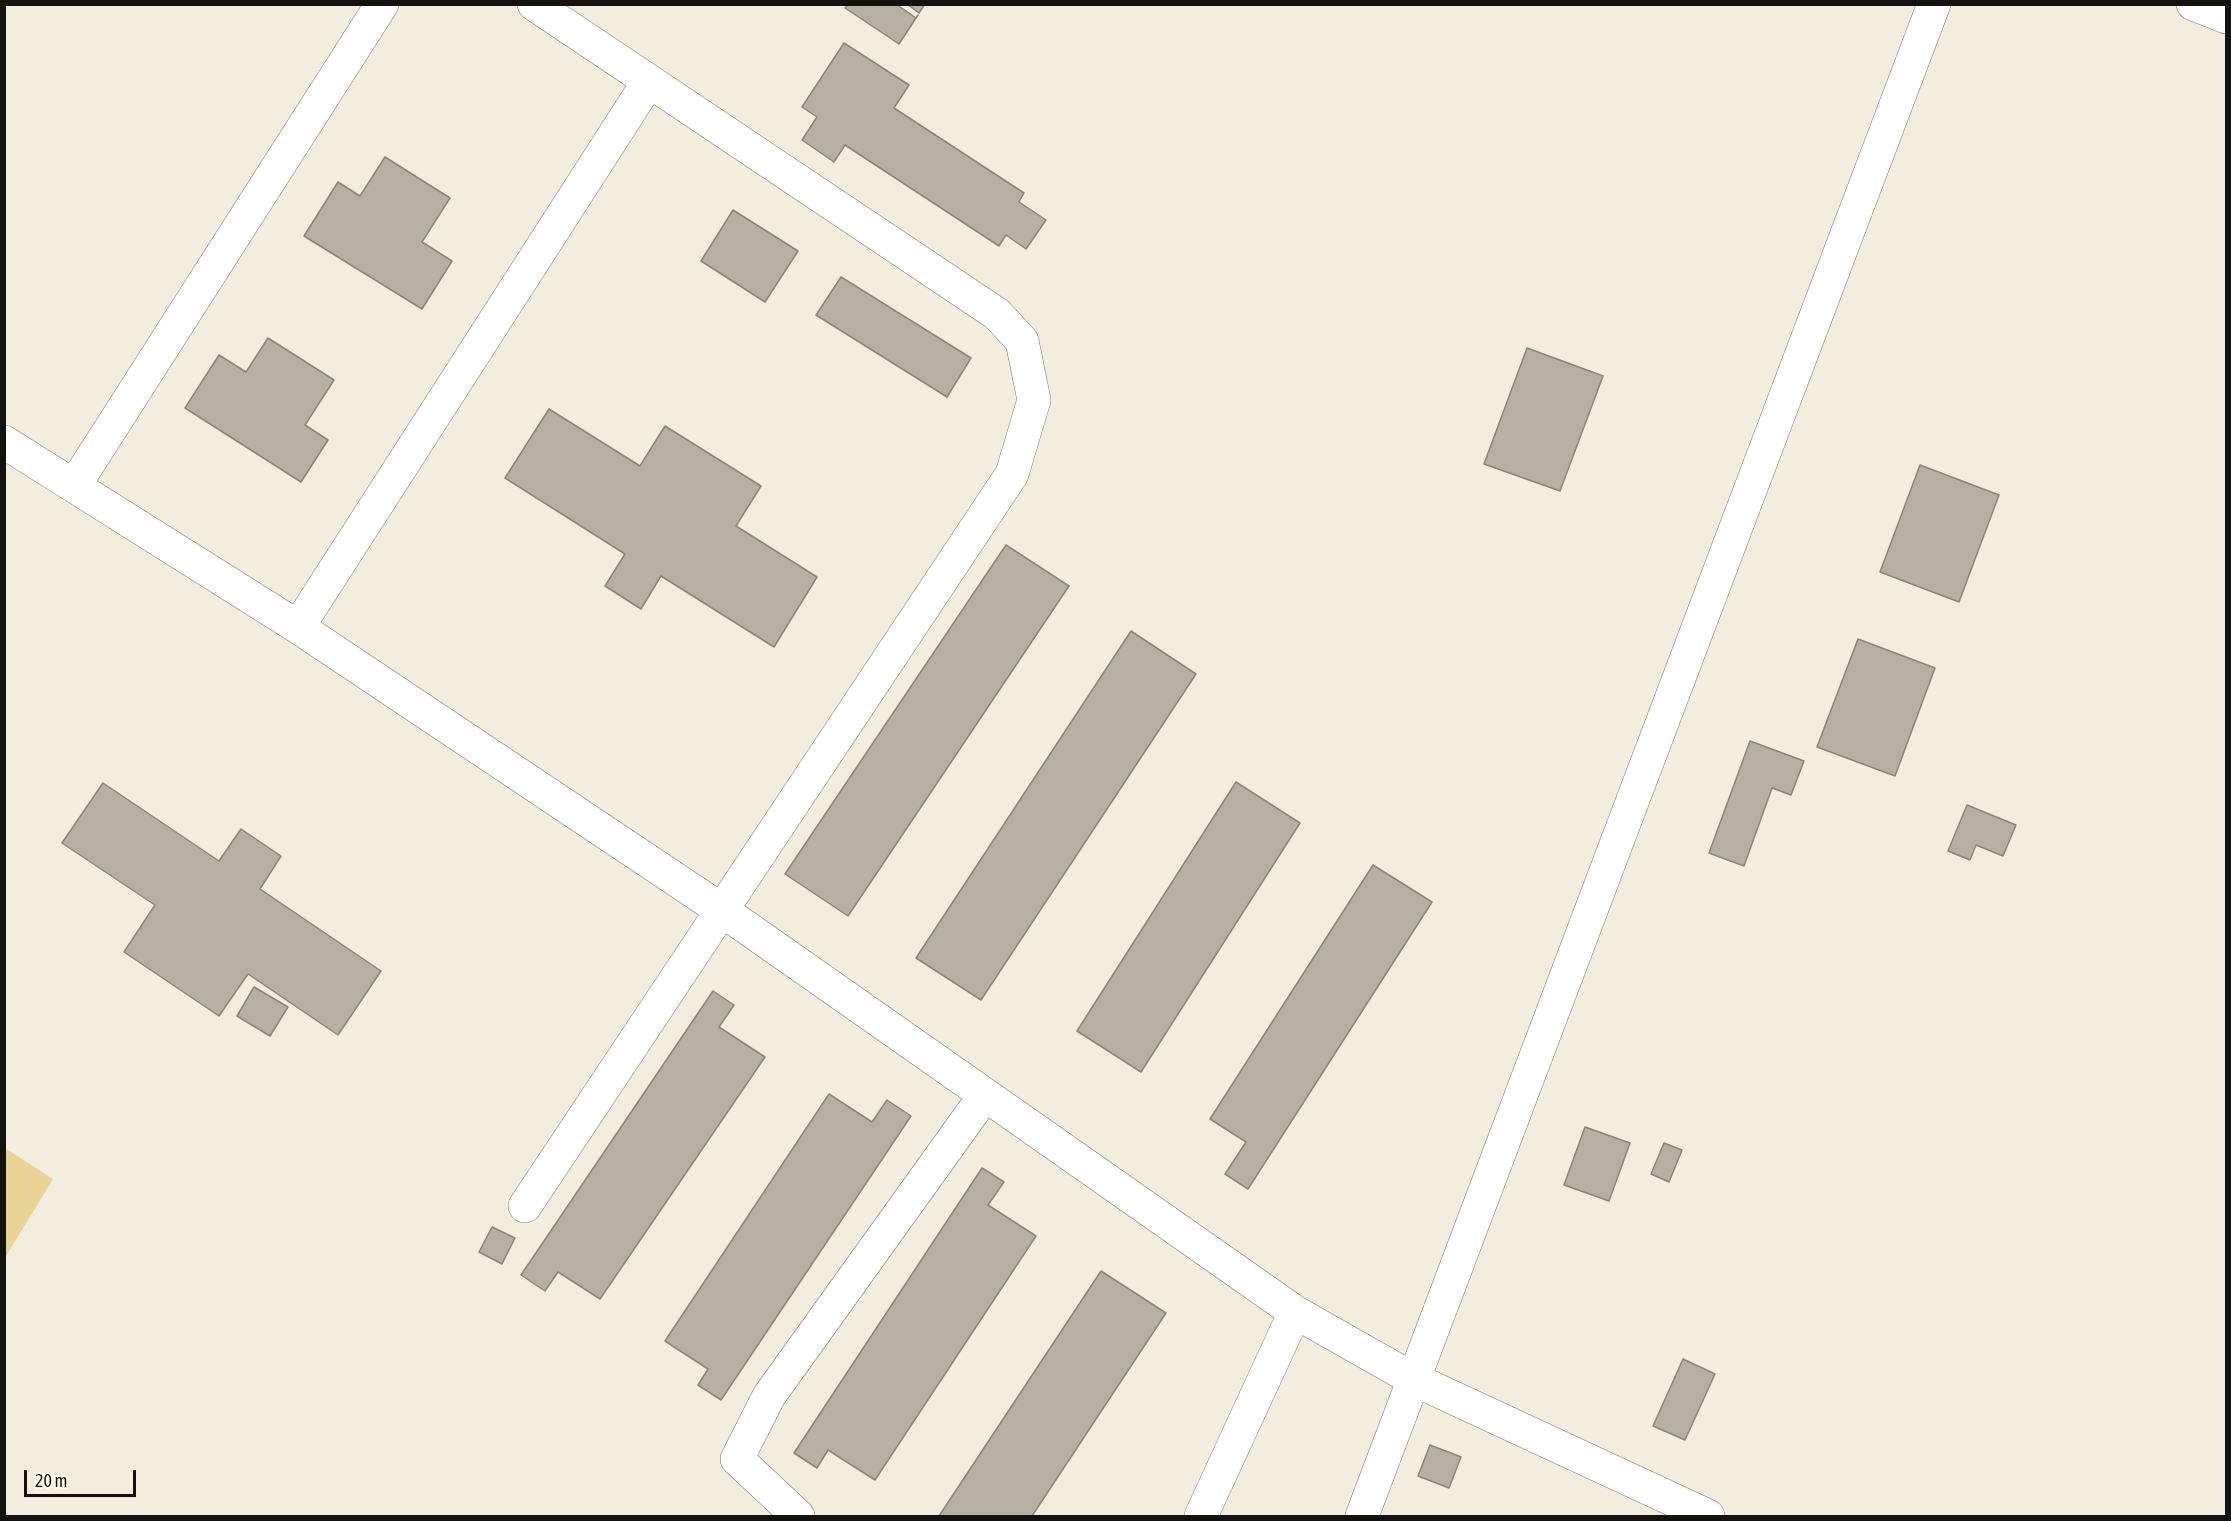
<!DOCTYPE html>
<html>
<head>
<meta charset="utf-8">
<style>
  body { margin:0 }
  #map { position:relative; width:2231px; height:1521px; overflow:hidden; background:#f1eddf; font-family:"Asap Condensed",sans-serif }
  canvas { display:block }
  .frame { position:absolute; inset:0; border:6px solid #14120e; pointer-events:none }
  .scale { position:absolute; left:24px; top:1470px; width:112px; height:27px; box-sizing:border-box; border:3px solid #14120e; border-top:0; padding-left:8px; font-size:18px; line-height:21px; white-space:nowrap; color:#14120e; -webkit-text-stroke:4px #fffaec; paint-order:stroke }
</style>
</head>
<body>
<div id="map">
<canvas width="2231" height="1521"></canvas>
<div class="frame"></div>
<div class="scale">20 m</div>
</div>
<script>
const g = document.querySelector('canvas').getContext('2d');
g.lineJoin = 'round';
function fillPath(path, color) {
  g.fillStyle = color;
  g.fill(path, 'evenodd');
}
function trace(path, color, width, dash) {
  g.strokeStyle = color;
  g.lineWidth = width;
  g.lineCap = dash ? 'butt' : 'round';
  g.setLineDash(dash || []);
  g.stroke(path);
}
fillPath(new Path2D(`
  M5,1148L53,1179L5,1258Z`), '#e9d498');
const building = new Path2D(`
  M848,4H896L916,18L918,15L899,44L845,8Z
  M907,4H925L919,13Z
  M844,43L909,85L894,108L1024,193L1019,202L1046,220L1026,249L1006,235L999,246L845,145L834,162L802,140L817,117L802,107Z
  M385,157L450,198L422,242L452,261L422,309L304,236L338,182L360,196Z
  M733,210L798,251L765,302L701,261Z
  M841,277L971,358L947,397L816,315Z
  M268,338L334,380L305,425L328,440L301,482L185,408L219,355L246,372Z
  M1527,348L1603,376L1560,491L1484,464Z
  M549,409L640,466L665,426L761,486L736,526L817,577L774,647L661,576L641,609L605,586L625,554L505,478Z
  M1920,465L1999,495L1959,602L1880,572Z
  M1006,545L1069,586L848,916L785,874Z
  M1131,631L1196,674L981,1000L916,958Z
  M1858,639L1935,668L1895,776L1817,747Z
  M1750,741L1804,761L1791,795L1772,788L1744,866L1709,853Z
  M1236,782L1300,823L1141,1072L1077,1031Z
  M103,783L219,861L241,829L281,856L260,889L381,971L338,1035L248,974L219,1016L124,952L155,905L62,843Z
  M1967,805L2016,825L2003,856L1976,845L1970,860L1948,851Z
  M1373,865L1432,902L1248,1189L1225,1174L1246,1142L1210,1119Z
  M254,987L288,1007L270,1036L237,1016Z
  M713,991L734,1005L719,1027L765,1057L600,1299L558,1272L545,1291L521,1275Z
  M829,1094L872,1122L887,1100L911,1116L721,1400L698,1385L708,1369L665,1341Z
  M1585,1127L1630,1143L1609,1201L1564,1185Z
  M1664,1143L1682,1150L1669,1182L1651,1174Z
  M982,1168L1004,1182L988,1205L1036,1236L875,1480L828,1450L817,1468L794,1453Z
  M492,1227L515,1238L502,1264L479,1252Z
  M1101,1271L1166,1313L1032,1516H939Z
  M1683,1359L1715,1374L1685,1440L1653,1426Z
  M1430,1445L1461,1457L1449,1488L1418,1476Z`);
fillPath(building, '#b4b0a3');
trace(building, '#898579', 1.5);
const minor = new Path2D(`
  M2193,4L2226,17
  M4,442L298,627L723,911L1295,1312L1413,1379L1708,1516
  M74,486L382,4
  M298,627L649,81
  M525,1206L1012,474L1034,400L1022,341L997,314L534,4
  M798,1516L737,1459L769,1396L985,1095
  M1201,1516L1295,1312
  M1362,1516L1934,4`);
trace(minor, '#7d796d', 34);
trace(minor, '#fff', 33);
</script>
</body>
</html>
